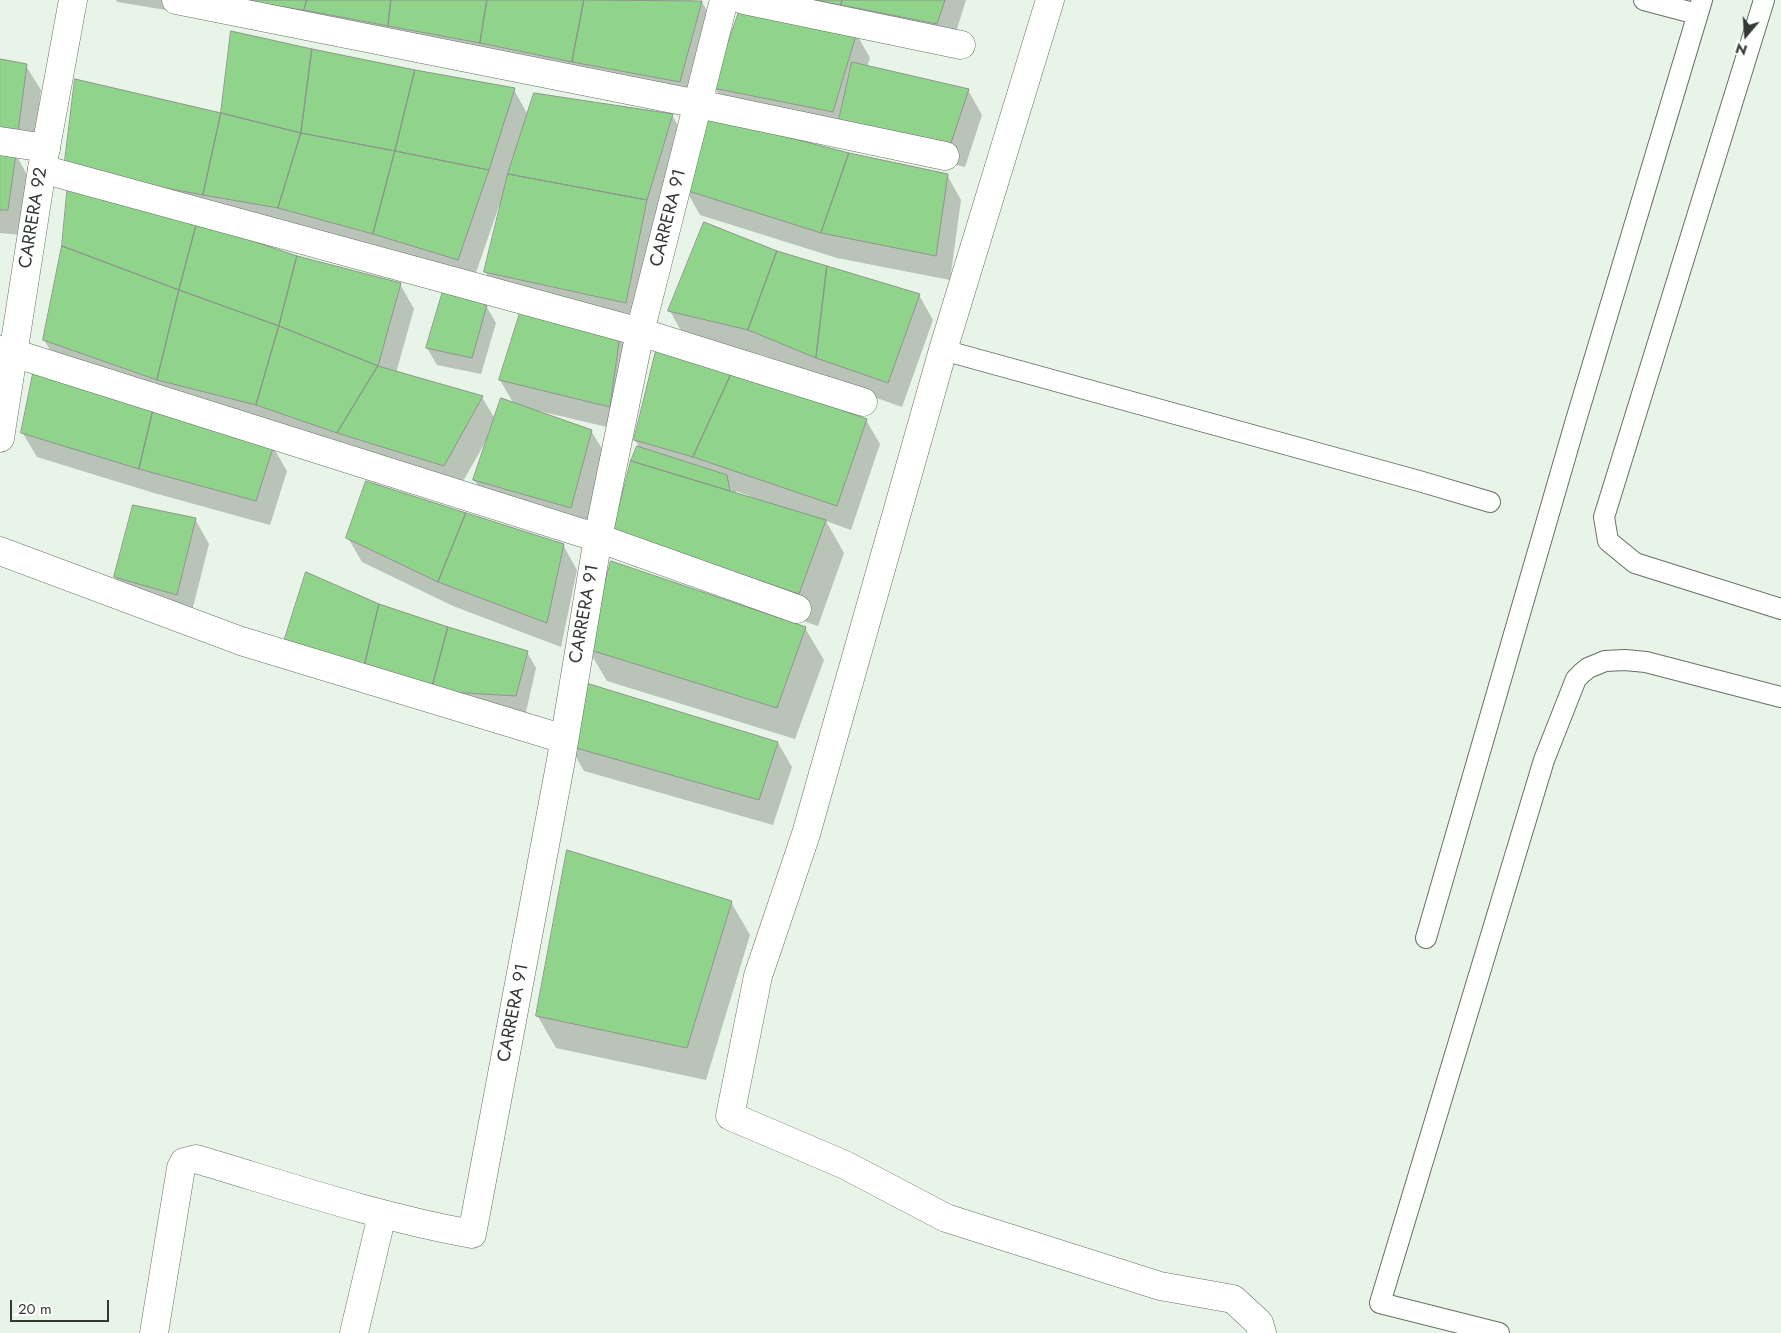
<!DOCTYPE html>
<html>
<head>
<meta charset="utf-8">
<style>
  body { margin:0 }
  #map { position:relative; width:1781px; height:1333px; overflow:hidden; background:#e8f4e7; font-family:Jost,sans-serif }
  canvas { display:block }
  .north { position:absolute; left:1721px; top:10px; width:50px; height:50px; -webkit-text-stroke:4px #fff; paint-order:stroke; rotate:198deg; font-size:14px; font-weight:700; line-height:20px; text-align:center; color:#333833 }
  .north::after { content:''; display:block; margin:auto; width:18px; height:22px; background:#333833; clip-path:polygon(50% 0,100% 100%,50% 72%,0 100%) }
  .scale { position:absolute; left:10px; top:1300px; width:99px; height:22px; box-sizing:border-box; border:2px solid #333833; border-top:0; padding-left:6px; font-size:15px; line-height:18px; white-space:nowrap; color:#333833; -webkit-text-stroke:4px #fff; paint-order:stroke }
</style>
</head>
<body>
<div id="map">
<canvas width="1781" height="1333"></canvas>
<div class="north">N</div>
<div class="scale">20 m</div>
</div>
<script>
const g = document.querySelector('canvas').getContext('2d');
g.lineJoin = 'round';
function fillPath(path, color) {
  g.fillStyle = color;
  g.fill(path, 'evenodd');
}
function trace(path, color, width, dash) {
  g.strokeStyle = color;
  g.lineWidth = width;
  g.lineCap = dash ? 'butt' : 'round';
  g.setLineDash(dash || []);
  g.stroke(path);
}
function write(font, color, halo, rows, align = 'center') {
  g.font = font + ' Jost,sans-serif';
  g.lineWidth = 4;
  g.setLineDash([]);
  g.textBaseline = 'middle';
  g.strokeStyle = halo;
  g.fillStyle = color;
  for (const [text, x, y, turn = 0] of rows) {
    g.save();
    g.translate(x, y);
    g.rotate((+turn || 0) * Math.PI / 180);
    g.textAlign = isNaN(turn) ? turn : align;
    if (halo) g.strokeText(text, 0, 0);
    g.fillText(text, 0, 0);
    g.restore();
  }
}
fillPath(new Path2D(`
  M116,0H690L702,2L716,27L694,106L320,35L117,2Z
  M753,0H966L951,48L856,33L870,58L867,67L968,90L982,115L965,167L855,144L729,113L715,88Z
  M0,60L26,66L41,90L32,156L15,153L30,180L21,235L0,233Z
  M414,71L514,90L528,115H672L686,140L644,335L504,304L485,271L501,206H499L472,284L143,205L296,257L400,284L414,309L396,373L482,397L495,419L514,404L500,380L619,336L633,361L624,431L539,411L538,412L591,431L606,455L585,532L488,504L474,479L487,441H486L458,490L58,364L44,340L63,247L222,115Z
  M849,154L947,175L961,200L950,280L837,258L700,215L686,190Z
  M777,252L919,295L933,320L902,407L831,382L763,355L684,336L670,311Z
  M444,292L486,306L496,323L481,374L437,365L427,348Z
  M866,420L880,444L851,530L826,521L844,553L818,626L633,563L640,448L635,440ZM736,491L750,496V498L737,494Z
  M22,432L273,447L287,471L270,525L154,493L37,457Z
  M195,519L209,544L190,619L129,602L115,577Z
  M348,538L563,545L577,570L561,647L453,606L362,562Z
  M379,605L527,652L536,668L526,712L441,708Z
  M805,628L824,660L795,739L607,681L588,649Z
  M778,743L792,767L773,825L584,771L570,746Z
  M731,902L750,935L706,1080L556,1048L537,1015Z`), '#0003');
const building = new Path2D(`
  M243,0H307L304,10Z
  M307,0H391L388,26L304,10Z
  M391,0H487L480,43L388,26Z
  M487,0H584L572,62L480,43Z
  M584,0L702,1L680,82L572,62Z
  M816,0H842L841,5Z
  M842,0H945L937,24L841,5Z
  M741,6L857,32L833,112L713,88Z
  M231,31L312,49L301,133L221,113Z
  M312,49L415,70L395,151L301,133Z
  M0,59L27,64L18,132L0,129Z
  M852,62L969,89L951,143L839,120Z
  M415,70L515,88L489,170L395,151Z
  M75,79L221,113L203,195L64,169Z
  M534,93L673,114L647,200L508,174Z
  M221,113L301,133L278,208L203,195Z
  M708,117L849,153L821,233L685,190Z
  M301,133L395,151L373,234L278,208Z
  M0,151L16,154L8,210H0Z
  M395,151L489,170L458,260L373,234Z
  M849,153L948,174L936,256L821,233Z
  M508,174L647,200L626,303L484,272Z
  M68,183L197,222L179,290L62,246Z
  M197,222L297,256L279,326L179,290Z
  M704,222L777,251L748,330L668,311Z
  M62,246L179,290L157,380L43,340Z
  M777,251L827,266L816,358L748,330Z
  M297,256L401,283L378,366L279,326Z
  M827,266L920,294L888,383L816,358Z
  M179,290L279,326L256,405L157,380Z
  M443,291L487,305L472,358L426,348Z
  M521,310L620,335L610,407L499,380Z
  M279,326L378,366L337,433L256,405Z
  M658,343L732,372L693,457L634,440Z
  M378,366L483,396L444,466L337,433Z
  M34,369L153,410L139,469L21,433Z
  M732,372L867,419L837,506L693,457Z
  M501,398L592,430L571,508L473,480Z
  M153,410L274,445L256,501L139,469Z
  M637,446L727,475L730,491L631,461Z
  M631,461L826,520L799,594L613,531Z
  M366,481L466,513L438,582L346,538Z
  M133,505L196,518L177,595L114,577Z
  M466,513L564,544L547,623L438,582Z
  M611,561L806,627L777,708L587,649Z
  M306,572L379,604L363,672L282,648Z
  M379,604L448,627L431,691L363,672Z
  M448,627L528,651L516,696L431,691Z
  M583,682L778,742L759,800L569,746Z
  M567,850L732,901L687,1048L536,1016Z`);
fillPath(building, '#90d38b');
trace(building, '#8c968b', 1);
const service = new Path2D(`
  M1644,0L1697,14
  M1764,0L1604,517L1608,541L1635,563L1781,609
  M943,350L1419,481L1490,502
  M1426,938L1576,420L1702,0
  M1499,1333L1380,1303L1544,760L1576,679L1582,673L1588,668L1605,661L1625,660L1646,662L1781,697`);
const minor = new Path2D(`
  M176,0L698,104L945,156
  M744,0L961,45
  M1050,0L943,350L806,834L758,976L730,1116L845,1165L946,1218L1160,1286L1233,1299L1259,1323L1262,1333
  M0,141L46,148
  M42,169L640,332L863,402
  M0,350L13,353L598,538L797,609
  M0,551L241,641L564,739
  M154,1333L181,1168L184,1162L196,1159C287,1186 378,1217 472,1234L561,760L598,538L640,332L724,0
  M354,1333L382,1215`);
const tertiary = new Path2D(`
  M0,438L42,169L73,0`);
trace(service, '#667065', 22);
trace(minor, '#667065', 29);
trace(tertiary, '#667065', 29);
trace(service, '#fff', 20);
trace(minor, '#fff', 28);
trace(tertiary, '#fff', 28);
write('18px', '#333833', '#fff', [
  ["CARRERA 92",34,218,-81],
  ["CARRERA 91",669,218,-76],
  ["CARRERA 91",585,614,-80],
  ["CARRERA 91",514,1013,-79]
]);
</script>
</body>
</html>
